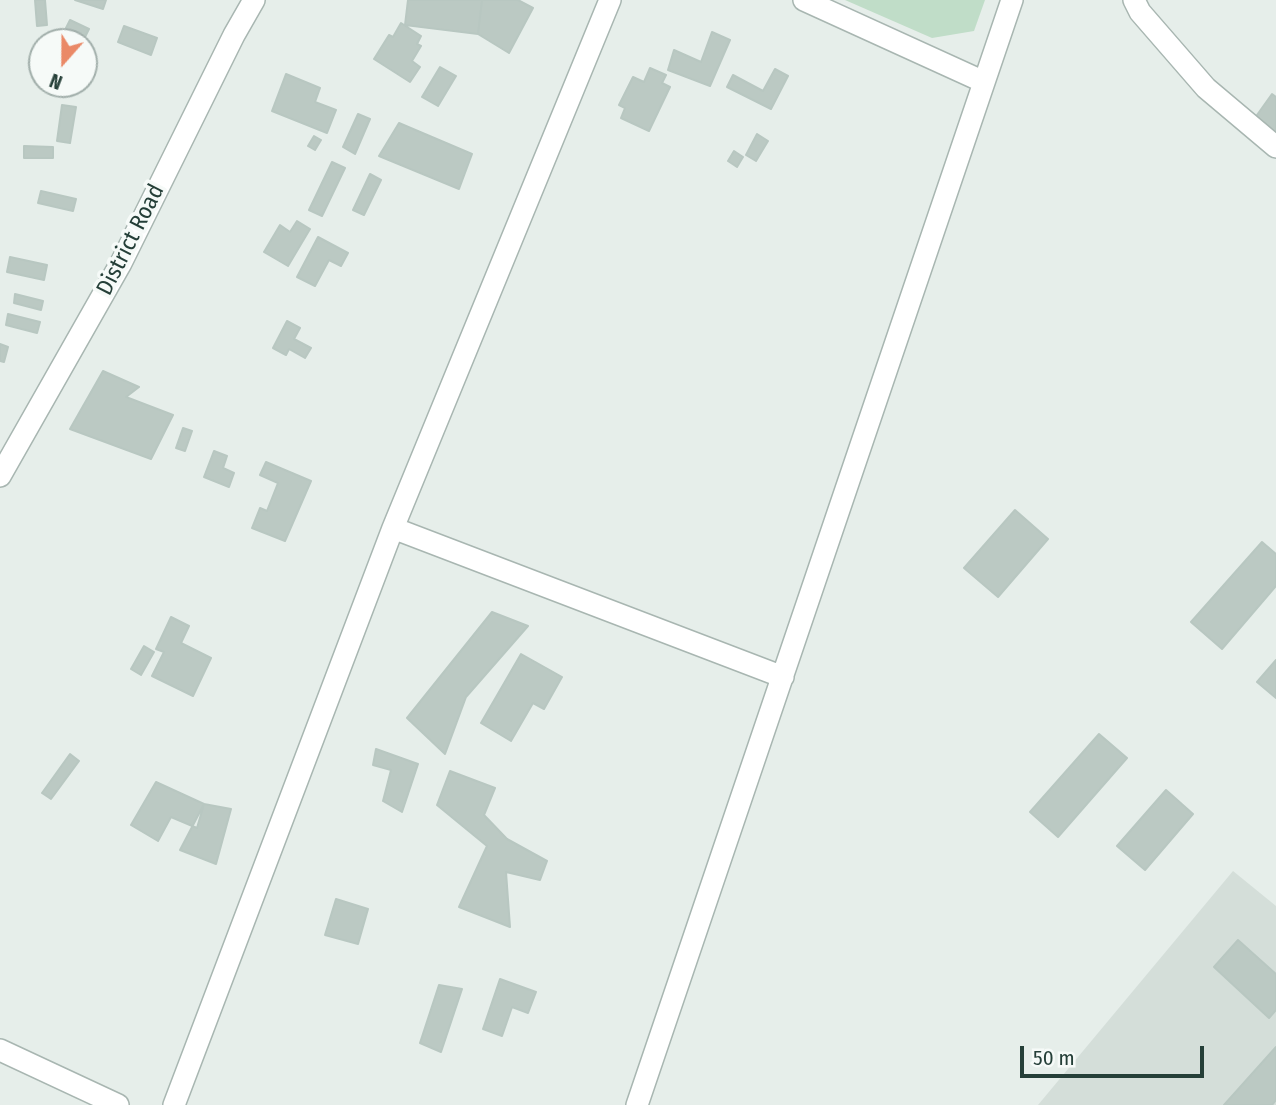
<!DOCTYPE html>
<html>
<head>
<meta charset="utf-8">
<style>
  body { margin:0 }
  #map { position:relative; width:1276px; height:1105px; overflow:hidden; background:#e6eeea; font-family:"Fira Sans Condensed",sans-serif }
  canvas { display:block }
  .north { position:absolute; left:28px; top:28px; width:70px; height:70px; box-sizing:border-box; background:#f6faf8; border:2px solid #a2afab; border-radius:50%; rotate:201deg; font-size:19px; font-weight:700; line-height:28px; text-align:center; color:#253f38 }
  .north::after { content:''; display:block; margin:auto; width:24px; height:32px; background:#ea8967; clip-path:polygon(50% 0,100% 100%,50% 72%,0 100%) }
  .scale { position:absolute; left:1020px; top:1046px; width:184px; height:32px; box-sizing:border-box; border:4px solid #253f38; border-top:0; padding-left:9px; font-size:21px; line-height:24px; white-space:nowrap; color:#253f38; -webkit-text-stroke:5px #f6faf8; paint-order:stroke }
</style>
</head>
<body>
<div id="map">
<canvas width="1276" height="1105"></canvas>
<div class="north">N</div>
<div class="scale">50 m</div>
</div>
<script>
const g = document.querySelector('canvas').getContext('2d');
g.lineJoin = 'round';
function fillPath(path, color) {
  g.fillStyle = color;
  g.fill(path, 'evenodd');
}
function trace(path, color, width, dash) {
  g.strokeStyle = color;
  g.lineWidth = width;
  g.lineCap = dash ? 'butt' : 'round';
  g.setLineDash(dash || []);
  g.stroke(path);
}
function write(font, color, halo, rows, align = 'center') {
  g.font = font + ' "Fira Sans Condensed",sans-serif';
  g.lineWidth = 7;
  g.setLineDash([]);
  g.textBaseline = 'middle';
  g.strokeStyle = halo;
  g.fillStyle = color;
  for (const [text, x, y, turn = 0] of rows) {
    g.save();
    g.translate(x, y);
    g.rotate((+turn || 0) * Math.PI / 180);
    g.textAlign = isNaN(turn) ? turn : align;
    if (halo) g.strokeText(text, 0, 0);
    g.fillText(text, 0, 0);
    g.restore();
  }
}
fillPath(new Path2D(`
  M1233,871L1276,906V1105H1038Z`), '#d4ded9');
fillPath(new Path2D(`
  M845,0H985L974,31L932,38Z`), '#c0ddc8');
const building = new Path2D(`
  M35,0H45L47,25L37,26Z
  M75,0H106L103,9Z
  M408,0H482L478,34L405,25Z
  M482,0H518L533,8L509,53L478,34Z
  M70,20L89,29L84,39L78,36L75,42H59Z
  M401,23L421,36L417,44L421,46L412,61L420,67L410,82L374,59L389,35L393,37Z
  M124,26L157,38L151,55L118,42Z
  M712,32L730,40L710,86L668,70L674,50L701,62Z
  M440,67L456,76L438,106L422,97Z
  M650,68L666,75L662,83L670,87L649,131L621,118L625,108L619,105L633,77L644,82Z
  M775,69L788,76L771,109L727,87L733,75L763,91Z
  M286,74L320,88L315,102L336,110L327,133L272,111Z
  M1272,94L1276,97V138L1252,122Z
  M62,105L76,107L70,143L57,141Z
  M358,114L370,119L355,154L343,147Z
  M399,123L472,154L459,189L379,156Z
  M757,134L768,141L756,161L746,155Z
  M314,136L321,140L315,150L308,146Z
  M24,146L53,147V158H24Z
  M734,151L743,157L737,167L728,161Z
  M332,162L345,168L322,216L309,210Z
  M370,174L381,180L364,215L353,210Z
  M41,191L76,199L73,211L38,203Z
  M297,221L310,229L288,266L264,252L280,225L290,232Z
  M318,237L348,253L341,266L329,260L315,286L297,277Z
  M10,257L47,265L44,280L7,272Z
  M15,294L43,301L41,310L14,303Z
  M8,314L40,322L37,333L6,325Z
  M287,321L300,328L294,339L311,348L305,358L289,349L286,355L273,348Z
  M0,344L8,347L4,362L0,361Z
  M103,371L139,387L126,397L173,415L151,459L70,429Z
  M183,428L192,431L185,451L176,448Z
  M214,451L227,456L223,468L234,473L229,487L204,477Z
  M266,462L311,481L285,541L252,528L260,508L267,511L278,483L260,475Z
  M1015,510L1048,539L998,597L964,568Z
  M1262,542L1276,554V586L1222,649L1191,622Z
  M492,612L528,626L466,697L445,754L407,718Z
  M171,617L189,626L181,643L211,658L193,696L152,676L164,652L156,649Z
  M144,646L154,652L141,675L131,669Z
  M521,654L562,677L544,709L533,703L511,741L481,723Z
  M1276,660V698L1257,682Z
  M1099,734L1127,758L1058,837L1030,812Z
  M376,749L418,764L402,812L383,801L391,770L373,765Z
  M70,754L79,761L51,799L42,793Z
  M450,771L495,788L484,815L507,839L547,861L540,880L506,872L510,927L459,907L487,846L437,805Z
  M156,782L204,804L197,828L171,817L158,841L131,825Z
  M1166,790L1193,814L1145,870L1117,846Z
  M204,804L231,809L216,864L180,850Z
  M336,899L368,909L358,944L325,935Z
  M1238,940L1276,974V1010L1269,1018L1214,967Z
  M500,979L536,992L528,1013L512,1007L502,1036L483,1029Z
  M439,985L462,989L441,1052L420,1043Z
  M1276,1047V1100L1272,1105H1224Z`);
fillPath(building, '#bbc9c3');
trace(building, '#b8c7c1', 2);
const minor = new Path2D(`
  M804,0L984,82
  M1134,0L1140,12L1206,88L1276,147
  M393,528L783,677
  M0,1050L118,1105
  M174,1105L393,528L610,0
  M637,1105L1012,0`);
const tertiary = new Path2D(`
  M0,476L121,263L234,35L254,0`);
trace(minor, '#a8b6b1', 24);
trace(tertiary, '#a8b6b1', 24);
trace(minor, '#fff', 21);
trace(tertiary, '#fff', 21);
write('23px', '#253f38', '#f6faf8', [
  ["District Road",131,240,-63]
]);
</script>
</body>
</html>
